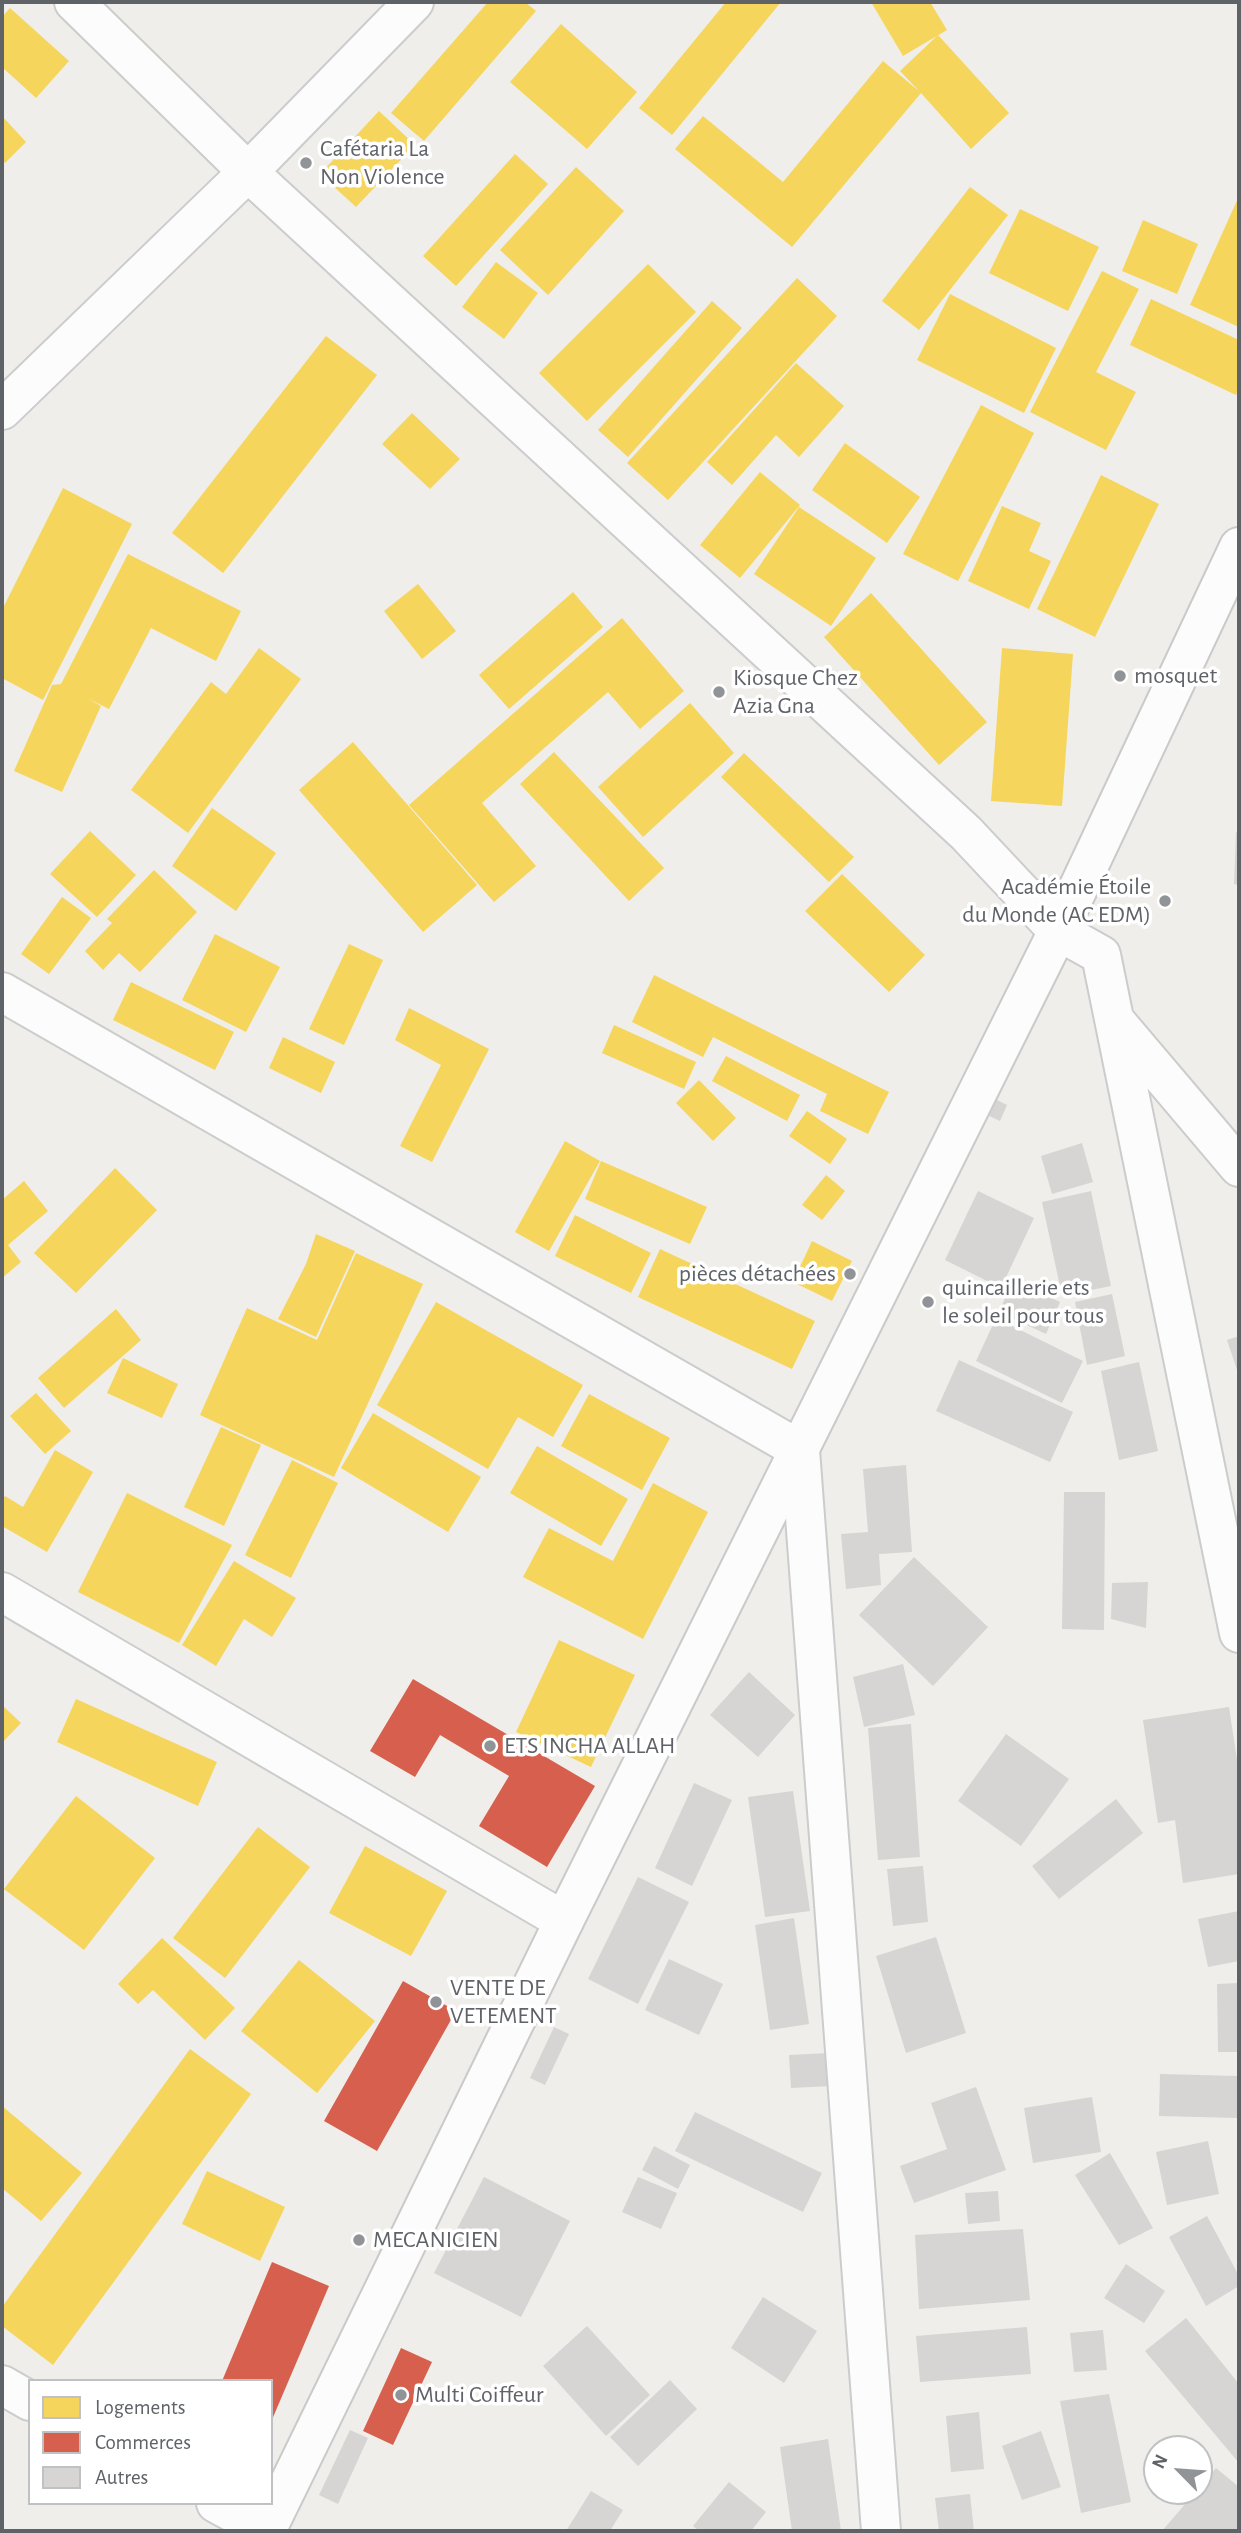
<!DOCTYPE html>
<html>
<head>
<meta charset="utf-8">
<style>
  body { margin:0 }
  #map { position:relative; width:1241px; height:2533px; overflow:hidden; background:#efeeea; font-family:"Alegreya Sans",sans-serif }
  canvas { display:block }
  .frame { position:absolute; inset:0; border:4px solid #5f6368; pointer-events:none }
  .legend { position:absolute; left:28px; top:2379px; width:245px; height:126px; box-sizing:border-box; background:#fff; border:2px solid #bfc1c3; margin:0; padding:9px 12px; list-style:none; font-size:21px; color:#5f6368 }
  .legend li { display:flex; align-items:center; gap:14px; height:35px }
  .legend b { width:35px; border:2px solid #bfc1c3 }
  .north { position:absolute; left:1143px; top:2435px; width:70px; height:70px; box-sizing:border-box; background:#fff; border:2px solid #bfc1c3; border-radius:50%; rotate:295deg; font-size:19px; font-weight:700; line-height:28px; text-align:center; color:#5f6368 }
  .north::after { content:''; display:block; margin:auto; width:24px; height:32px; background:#919496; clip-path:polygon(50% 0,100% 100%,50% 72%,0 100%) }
</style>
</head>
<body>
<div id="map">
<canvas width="1241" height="2533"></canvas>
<div class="frame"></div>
<ul class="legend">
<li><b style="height:19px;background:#f6d55c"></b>Logements</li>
<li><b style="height:19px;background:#d6604d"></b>Commerces</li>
<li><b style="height:19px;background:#d6d5d3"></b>Autres</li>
</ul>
<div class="north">N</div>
</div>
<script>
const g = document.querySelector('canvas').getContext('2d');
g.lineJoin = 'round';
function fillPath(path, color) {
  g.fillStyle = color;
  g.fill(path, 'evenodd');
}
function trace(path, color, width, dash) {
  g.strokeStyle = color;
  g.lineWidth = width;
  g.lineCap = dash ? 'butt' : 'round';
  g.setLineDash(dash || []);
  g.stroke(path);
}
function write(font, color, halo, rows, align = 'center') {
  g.font = font + ' "Alegreya Sans",sans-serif';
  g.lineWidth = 7;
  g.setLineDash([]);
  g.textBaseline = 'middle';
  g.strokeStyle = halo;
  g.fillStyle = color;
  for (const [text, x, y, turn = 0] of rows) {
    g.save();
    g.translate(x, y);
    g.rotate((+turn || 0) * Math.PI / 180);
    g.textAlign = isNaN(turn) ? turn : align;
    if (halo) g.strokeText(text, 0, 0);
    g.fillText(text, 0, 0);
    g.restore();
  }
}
fillPath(new Path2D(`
  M488,2H525L536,11L424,141L391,113Z
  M726,2H781L672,135L639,108Z
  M871,2H930L947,30L903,56Z
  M10,8L69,61L36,98L2,67V17Z
  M561,24L637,92L587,149L510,82Z
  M938,35L1009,113L971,149L921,93L792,247L675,149L703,116L783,182L883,61L919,91L900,71Z
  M379,111L415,145L356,207L320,174Z
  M2,116L26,142L5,163L2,159Z
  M515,154L548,184L456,286L423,256Z
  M576,167L624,211L548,295L500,250Z
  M970,187L1008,215L919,330L882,301Z
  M1239,196V327L1190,305Z
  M1020,209L1099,247L1068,311L989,273Z
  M1143,220L1198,244L1177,294L1122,271Z
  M496,262L538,293L504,339L462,307Z
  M648,264L696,312L587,421L539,373Z
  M1102,271L1139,289L1096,372L1136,392L1106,450L1030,412Z
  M797,278L837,316L668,500L627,463Z
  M950,294L1056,348L1024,413L917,360Z
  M1151,299L1239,340V387L1236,395L1130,345Z
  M712,301L742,328L628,457L598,430Z
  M326,336L377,375L223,573L172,533Z
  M796,363L844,406L799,457L776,435L732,485L707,462Z
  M981,405L1034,433L958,581L903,554Z
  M412,413L460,459L430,489L382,444Z
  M845,443L920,497L887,543L812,490Z
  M760,472L800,505L740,578L700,545Z
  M1101,475L1159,504L1095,637L1037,609Z
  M63,488L132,524L43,700L2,678V610Z
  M1002,506L1041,523L1029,551L1051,561L1029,609L968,581Z
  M799,507L876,558L831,626L754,574Z
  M128,554L241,611L216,661L151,628L109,709L87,698L101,706L62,792L14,771L52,685L61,684Z
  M418,584L456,631L422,659L384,611Z
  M573,592L603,627L509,709L479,675Z
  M871,593L987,722L939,765L824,637Z
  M622,618L684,691L640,729L608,692L482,803L536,866L494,902L409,805Z
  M259,648L301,679L188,833L131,790L211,682L226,694Z
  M1002,648L1073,654L1062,806L991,801Z
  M690,703L734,753L643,837L598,787Z
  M353,742L477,885L423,932L299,790Z
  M554,752L664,868L629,901L520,784Z
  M744,753L854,857L829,882L721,777Z
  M212,808L276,853L236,911L172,866Z
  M90,831L136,875L97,917L50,874Z
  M154,870L197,912L140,972L119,953L103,970L85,951L112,923L107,919Z
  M842,874L925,955L889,992L805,911Z
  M62,897L91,918L49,974L21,954Z
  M215,934L280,967L246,1032L182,1000Z
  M349,944L383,960L344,1045L309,1029Z
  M654,975L889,1092L868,1134L820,1111L827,1094L713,1037L703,1057L632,1022Z
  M131,982L234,1032L215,1070L113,1020Z
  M409,1008L489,1049L432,1162L400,1146L441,1065L395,1040Z
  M614,1025L696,1062L684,1089L602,1053Z
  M283,1037L335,1062L321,1093L269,1068Z
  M726,1056L800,1095L787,1121L712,1081Z
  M699,1080L736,1118L713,1141L676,1103Z
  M807,1111L847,1139L830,1164L789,1136Z
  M565,1141L600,1161L549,1251L515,1232Z
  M601,1161L707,1207L690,1244L585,1199Z
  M115,1168L157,1210L76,1293L34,1253Z
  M826,1175L845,1191L822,1220L802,1205Z
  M24,1181L48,1211L8,1245L21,1262L2,1278V1200Z
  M575,1215L651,1253L631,1293L555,1256Z
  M316,1234L355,1251L316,1337L278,1319L306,1264Z
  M812,1241L852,1261L832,1301L793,1282Z
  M660,1249L815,1321L792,1369L638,1297Z
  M356,1253L423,1284L334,1477L200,1415L247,1308L317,1340Z
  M436,1302L583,1385L553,1437L518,1417L488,1469L377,1405Z
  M116,1309L141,1340L64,1408L38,1378Z
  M123,1358L178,1384L162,1418L107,1393Z
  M36,1393L71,1431L45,1454L10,1416Z
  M589,1394L670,1438L642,1490L561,1446Z
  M373,1413L481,1477L448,1532L341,1468Z
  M221,1427L261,1445L224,1526L184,1507Z
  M537,1446L628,1499L601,1546L510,1493Z
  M55,1450L93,1472L47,1552L2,1526V1501L5,1496L23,1507Z
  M292,1460L338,1483L291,1578L245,1555Z
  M653,1483L708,1512L643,1639L523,1577L549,1528L613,1561Z
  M127,1493L232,1545L179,1643L78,1592Z
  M234,1561L296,1598L272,1637L244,1619L216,1666L182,1645Z
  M559,1640L635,1675L591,1767L516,1732Z
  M76,1699L217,1762L198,1806L57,1742Z
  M2,1705L21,1723L2,1743Z
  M76,1796L155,1858L84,1950L4,1889Z
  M258,1827L310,1867L225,1978L173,1938Z
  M365,1846L447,1891L411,1956L329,1913Z
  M162,1938L235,2008L205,2040L153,1990L138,2004L118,1984Z
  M299,1960L375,2021L317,2093L241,2031Z
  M190,2049L251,2094L53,2365L2,2326V2307Z
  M2,2106L82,2173L41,2221L2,2188Z
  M207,2171L285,2207L260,2261L182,2224Z`), '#f6d55c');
fillPath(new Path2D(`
  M413,1679L595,1786L547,1867L479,1826L509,1776L440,1735L415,1777L370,1751Z
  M403,1981L456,2011L377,2151L324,2121Z
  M272,2262L329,2286L271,2422V2381H222Z
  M401,2348L432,2362L393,2445L363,2431Z`), '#d6604d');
fillPath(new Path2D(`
  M1236,832H1239V885L1234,884Z
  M995,1099L1007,1105L1000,1121L987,1115Z
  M1082,1143L1093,1182L1052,1194L1041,1156Z
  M978,1191L1034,1218L1001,1288L945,1260Z
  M1091,1191L1111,1286L1062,1296L1042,1202Z
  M1013,1280L1060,1302L1046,1334L999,1312Z
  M1112,1294L1125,1356L1087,1365L1075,1302Z
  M996,1318L1083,1361L1062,1403L976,1361Z
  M1239,1336V1376L1227,1340Z
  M959,1360L1073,1412L1050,1462L936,1411Z
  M1139,1362L1158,1451L1119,1460L1101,1371Z
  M906,1465L912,1552L879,1554L881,1585L846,1589L841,1534L868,1532L863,1469Z
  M1064,1492H1105L1104,1630L1062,1629Z
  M914,1557L988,1627L933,1686L859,1615Z
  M1148,1582L1146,1628L1111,1619L1112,1583Z
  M903,1664L915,1715L864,1727L853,1677Z
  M749,1672L795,1715L758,1757L710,1715Z
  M1229,1707L1239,1773V1874L1183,1883L1175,1820L1158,1823L1143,1720Z
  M911,1724L920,1857L878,1860L868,1728Z
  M1006,1734L1069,1779L1021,1846L958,1801Z
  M694,1783L732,1800L692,1886L655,1868Z
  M793,1791L810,1911L765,1917L748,1797Z
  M1116,1799L1143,1833L1059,1899L1032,1866Z
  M923,1866L928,1922L893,1926L887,1869Z
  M638,1877L689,1902L638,2004L588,1979Z
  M1239,1911V1961L1208,1967L1198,1919Z
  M794,1918L809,2024L770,2030L755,1925Z
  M936,1937L966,2033L906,2053L876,1956Z
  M669,1959L723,1984L699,2035L645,2010Z
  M1239,1983V2052H1218L1217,1984Z
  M554,2027L569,2034L545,2085L530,2078Z
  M829,2053L831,2086L791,2088L789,2055Z
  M1160,2074L1239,2076V2118L1159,2116Z
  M976,2087L1006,2170L914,2203L900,2166L947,2149L931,2103Z
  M1092,2097L1101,2152L1033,2163L1024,2108Z
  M695,2112L822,2173L803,2212L675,2151Z
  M1208,2141L1219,2194L1167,2205L1156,2152Z
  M654,2146L690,2165L678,2189L642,2170Z
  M1110,2153L1153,2228L1119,2245L1075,2175Z
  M484,2177L570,2221L521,2317L434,2273Z
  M638,2177L677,2193L661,2229L622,2212Z
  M998,2191L1000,2221L968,2224L965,2193Z
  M1207,2216L1239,2276V2286L1206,2306L1169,2237Z
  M1023,2229L1030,2300L919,2309L915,2235Z
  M1126,2264L1165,2291L1144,2323L1104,2298Z
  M763,2297L817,2331L784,2383L731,2348Z
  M1186,2318L1239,2384V2463L1145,2351Z
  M587,2326L650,2395L606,2436L543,2366Z
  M1027,2327L1031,2374L920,2382L916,2336Z
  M1103,2330L1107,2370L1074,2372L1070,2333Z
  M670,2380L697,2409L638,2466L610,2437Z
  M1109,2394L1131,2502L1081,2513L1060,2401Z
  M979,2412L984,2469L951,2472L946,2416Z
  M350,2430L368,2438L338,2504L319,2495Z
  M1041,2431L1061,2487L1022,2500L1002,2446Z
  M828,2439L841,2531H792L780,2447Z
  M1216,2468L1239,2487V2531H1162Z
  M729,2482L766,2512L751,2531H699L693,2526Z
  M591,2491L623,2510L610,2531H566Z
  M970,2494L974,2531H939L935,2498Z`), '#d6d5d3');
const street = new Path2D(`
  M74,2L248,172L966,833L1058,931L1101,955L1239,1633
  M2,410L248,172L414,2
  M2,992L800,1450L881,2531
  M1117,1023L1239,1167
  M2,1592L564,1921
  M2,2385L30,2401
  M216,2503L267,2531`);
const secondary = new Path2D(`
  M266,2531L564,1921L1058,931L1239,547`);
trace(street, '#cbcccc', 42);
trace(secondary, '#cacacb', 42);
trace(street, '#fdfcfc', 38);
trace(secondary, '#fdfcfc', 38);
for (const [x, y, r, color] of [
  [306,163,7,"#919496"],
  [1120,676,7,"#919496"],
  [719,692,7,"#919496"],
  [1165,901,7,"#919496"],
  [850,1274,7,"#919496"],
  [928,1302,7,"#919496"],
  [490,1746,7,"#919496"],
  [436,2002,7,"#919496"],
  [359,2240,7,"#919496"],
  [401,2395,7,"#919496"]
]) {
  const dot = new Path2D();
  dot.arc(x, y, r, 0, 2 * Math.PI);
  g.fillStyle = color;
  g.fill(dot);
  trace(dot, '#fff', 2.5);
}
write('24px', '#5f6368', '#fff', [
  ["Cafétaria La",320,149],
  ["Non Violence",320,177],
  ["mosquet",1134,676],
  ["Kiosque Chez",733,678],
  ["Azia Gna",733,706],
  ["Académie Étoile",1151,887,"right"],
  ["du Monde (AC EDM)",1151,915,"right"],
  ["pièces détachées",836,1274,"right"],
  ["quincaillerie ets",942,1288],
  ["le soleil pour tous",942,1316],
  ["ETS INCHA ALLAH",504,1746],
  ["VENTE DE",450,1988],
  ["VETEMENT",450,2016],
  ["MECANICIEN",373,2240],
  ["Multi Coiffeur",415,2395]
], 'left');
</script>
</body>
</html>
